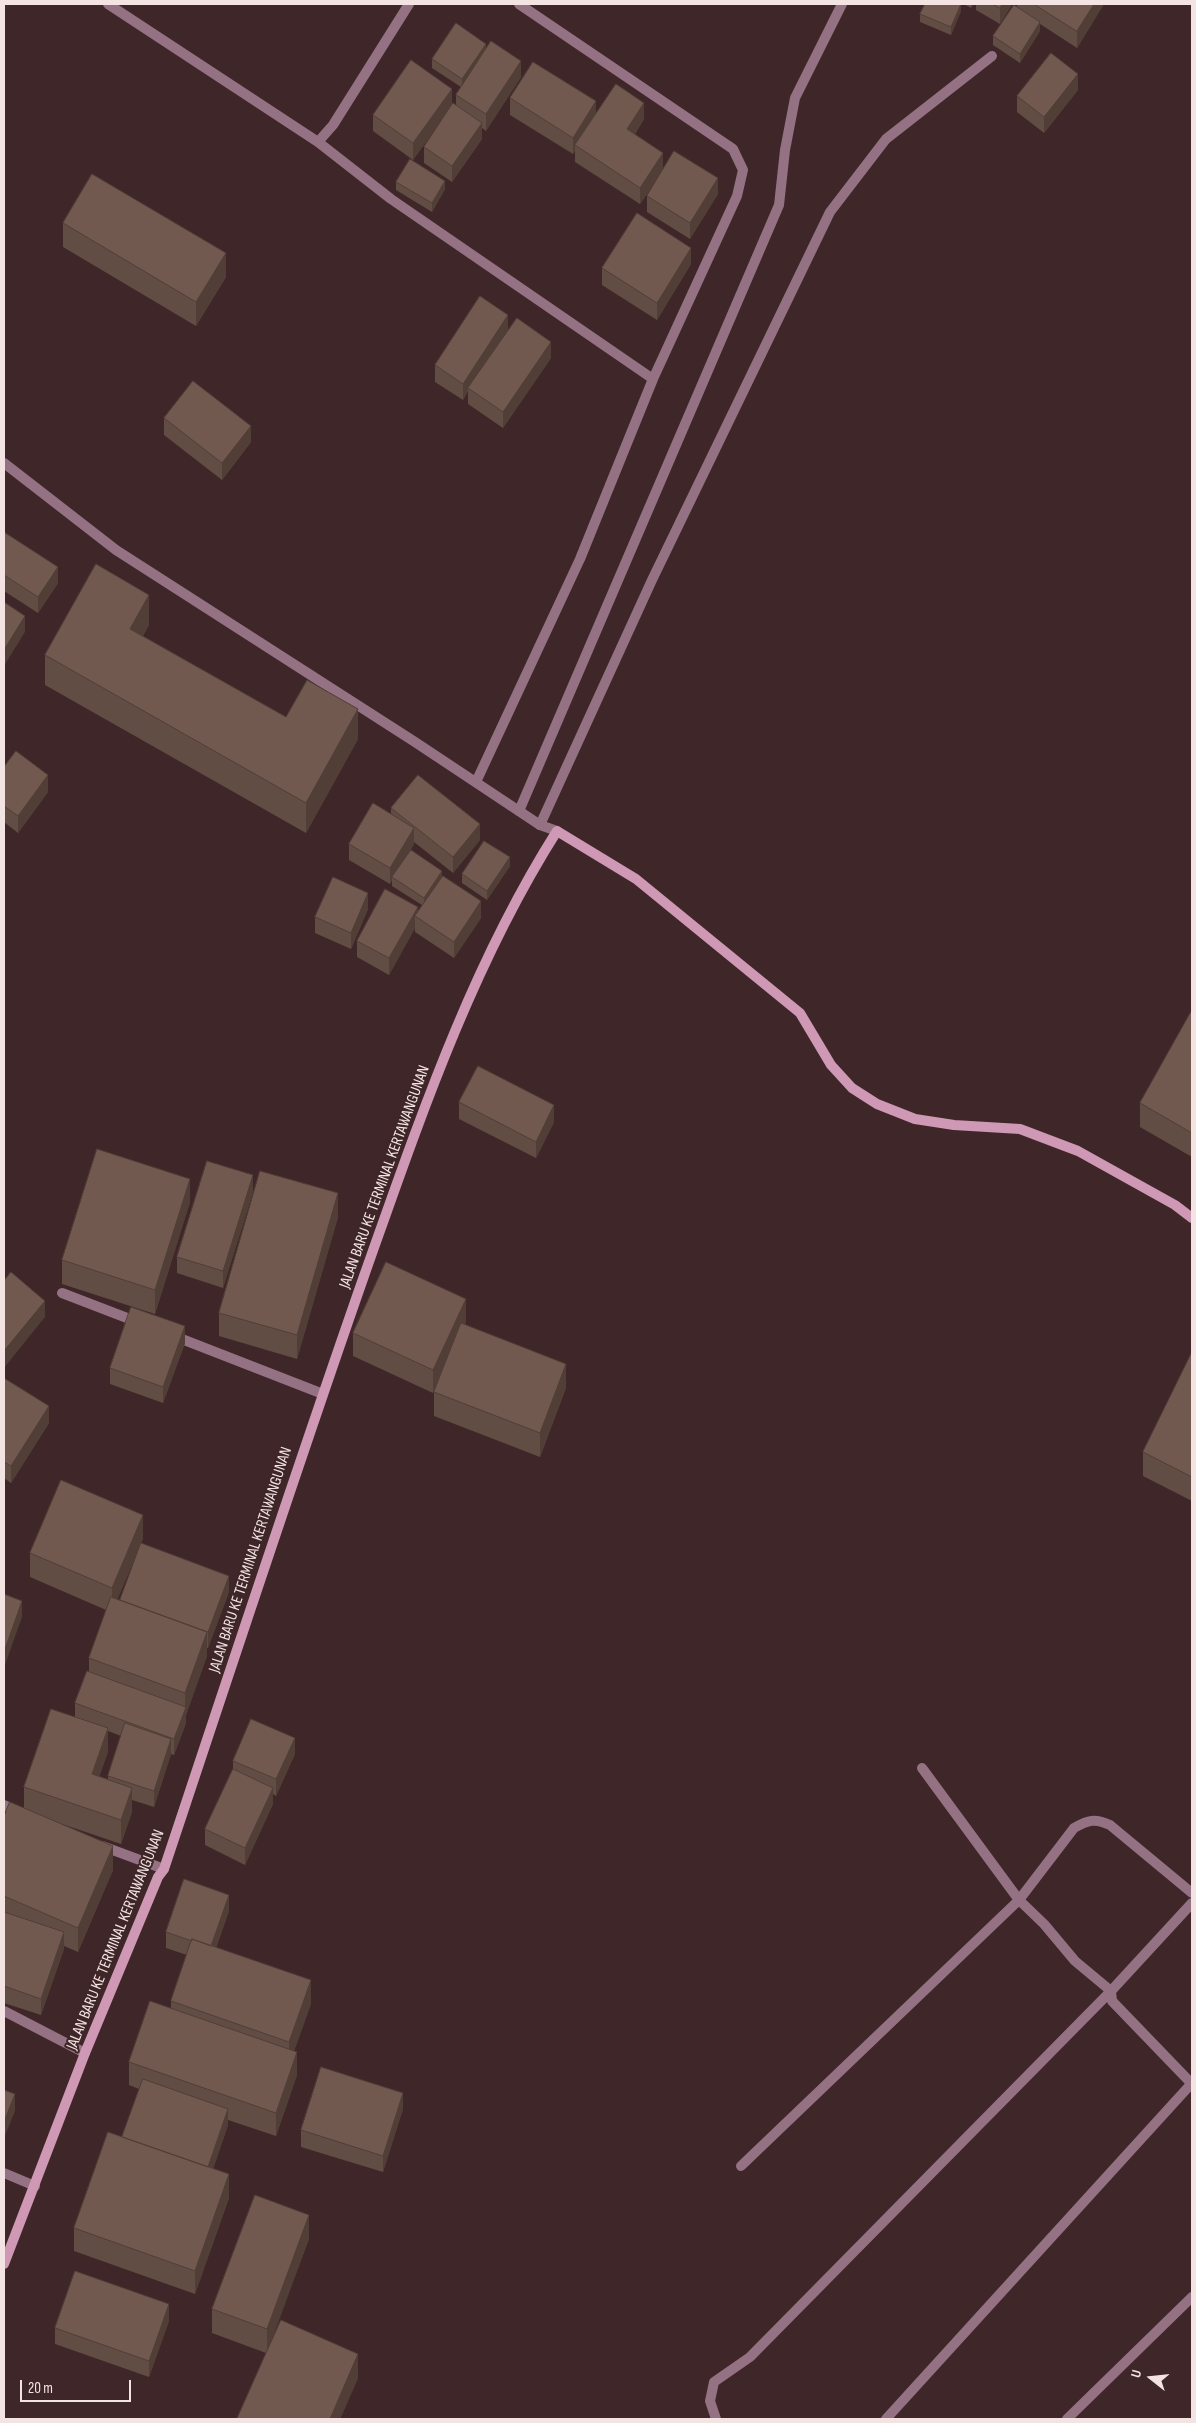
<!DOCTYPE html>
<html>
<head>
<meta charset="utf-8">
<style>
  body { margin:0 }
  #map { position:relative; width:1196px; height:2423px; overflow:hidden; background:#3f2628; font-family:"Sofia Sans Condensed",sans-serif }
  canvas { display:block }
  .frame { position:absolute; inset:0; border:5px solid #f3e3e3; pointer-events:none }
  .north { position:absolute; left:1126px; top:2353px; width:50px; height:50px; -webkit-text-stroke:4px #3f2628; paint-order:stroke; rotate:286deg; font-size:14px; font-weight:700; line-height:20px; text-align:center; color:#f3e3e3 }
  .north::after { content:''; display:block; margin:auto; width:18px; height:22px; background:#f3e3e3; clip-path:polygon(50% 0,100% 100%,50% 72%,0 100%) }
  .scale { position:absolute; left:20px; top:2380px; width:111px; height:22px; box-sizing:border-box; border:2px solid #f3e3e3; border-top:0; padding-left:6px; font-size:15px; line-height:18px; white-space:nowrap; color:#f3e3e3; -webkit-text-stroke:4px #3f2628; paint-order:stroke }
</style>
</head>
<body>
<div id="map">
<canvas width="1196" height="2423"></canvas>
<div class="frame"></div>
<div class="north">U</div>
<div class="scale">20 m</div>
</div>
<script>
const g = document.querySelector('canvas').getContext('2d');
g.lineJoin = 'round';
function trace(path, color, width, dash) {
  g.strokeStyle = color;
  g.lineWidth = width;
  g.lineCap = dash ? 'butt' : 'round';
  g.setLineDash(dash || []);
  g.stroke(path);
}
function fillPath(path, color) {
  g.fillStyle = color;
  g.fill(path, 'evenodd');
}
function write(font, color, halo, rows, align = 'center') {
  g.font = font + ' "Sofia Sans Condensed",sans-serif';
  g.lineWidth = 4;
  g.setLineDash([]);
  g.textBaseline = 'middle';
  g.strokeStyle = halo;
  g.fillStyle = color;
  for (const [text, x, y, turn = 0] of rows) {
    g.save();
    g.translate(x, y);
    g.rotate((+turn || 0) * Math.PI / 180);
    g.textAlign = isNaN(turn) ? turn : align;
    if (halo) g.strokeText(text, 0, 0);
    g.fillText(text, 0, 0);
    g.restore();
  }
}
trace(new Path2D(`
  M519,811L779,205L785,150L795,98L842,4
  M540,825L652,580L830,212L886,139L992,56`), '#947284', 10);
trace(new Path2D(`
  M108,4L318,142
  M409,4L333,125L318,142L391,199L653,379
  M4,463L116,550L415,742L540,825L557,831
  M476,782L580,559L653,379L737,196L743,170L733,149L519,4
  M62,1293L140,1323
  M174,1336L323,1394
  M922,1768L1019,1900L1044,1924L1075,1961L1111,1991L1112,2001L1192,2084
  M4,1805L19,1812
  M102,1846L164,1869
  M4,2011L85,2053
  M741,2166L1019,1900L1074,1828C1088,1820 1095,1818 1110,1825L1192,1893
  M4,2173L35,2186
  M716,2419L710,2401L714,2382L750,2357L1111,1991L1192,1903
  M886,2419L1192,2083
  M1067,2419L1192,2297`), '#947284', 10);
trace(new Path2D(`
  M4,2264L85,2053L158,1877L164,1869C230,1671 295,1473 364,1276C418,1124 470,968 557,831L636,879L800,1013L831,1065L852,1088L877,1104L915,1119L954,1125L1020,1129L1078,1151L1175,1205L1192,1218`), '#cf98b5', 10);
fillPath(new Path2D(`
  M961,4V11L951,35L920,22V14Z
  M964,4H973L971,8Z
  M976,4H1012L1000,24L976,10Z
  M1017,4H1104L1077,48L1040,24V31L1020,63L993,45V36L1017,7Z
  M486,49L521,77L486,131L482,128V139L452,182L424,163V147L446,114L413,160L373,131V115L452,105H456V95L461,87L432,68V59Z
  M1078,90L1044,133L1017,112V96Z
  M510,98L596,114L644,119L635,134L663,169L718,194L690,239L647,212V196L656,181L640,204L575,162V151L573,154L510,115Z
  M396,182L445,189L432,212L396,190Z
  M63,223L226,277L196,326L63,247Z
  M691,264L657,320L602,285V268Z
  M508,331L551,358L503,428L468,404V391L463,400L435,382V365Z
  M164,418L251,442L222,480L164,435Z
  M4,532L58,583L38,613L4,591Z
  M149,625L143,636L286,717L358,739L306,833L45,685V655Z
  M4,767L48,792L18,833L4,822Z
  M391,808L480,840L453,873L414,842V844L407,856L442,877L481,918L454,958L415,932V928L389,975L357,957V941L418,912L422,905L392,886V880L390,884L349,860V844L391,814Z
  M510,866L487,900L462,883V874Z
  M368,909L351,949L315,933V917Z
  M1192,1010V1157L1140,1127V1103Z
  M459,1102L554,1122L536,1158L459,1119Z
  M253,1192L223,1288L177,1273V1257Z
  M190,1202L155,1314L62,1284V1260Z
  M338,1217L297,1359L219,1336V1313Z
  M466,1322L465,1324L566,1388L540,1457L434,1416V1392L438,1382L433,1393L353,1356V1333Z
  M185,1343L163,1403L110,1384V1368Z
  M1192,1352V1501L1143,1476V1452Z
  M4,1378L49,1423L11,1483L4,1478Z
  M143,1539L141,1543L229,1592L208,1648H207V1656L186,1715V1723L174,1755L171,1754L154,1807L132,1800V1812L121,1844L59,1823L113,1870L78,1952L64,1946V1949L41,2015L4,2003V1816L24,1808V1787L75,1717V1703L89,1672V1658L106,1610L30,1577V1553ZM139,1548L120,1601L117,1600ZM108,1731L121,1736L108,1776V1779L99,1776L108,1752Z
  M295,1754L276,1796L273,1794V1804L245,1865L205,1845V1829L233,1770V1761Z
  M229,1911L216,1948L311,2004L294,2051L297,2075L276,2136L228,2120V2125L213,2169L229,2198L195,2294L74,2251V2228L122,2137L139,2089L129,2085V2062L171,2008V2001L187,1955L166,1948V1932Z
  M403,2109L383,2172L301,2147V2130Z
  M309,2239L268,2348L358,2378L340,2419H237L266,2353L212,2333V2309Z
  M169,2321L149,2377L55,2344V2328Z`), '#624d44');
fillPath(new Path2D(`
  M961,4V11L951,35V27Z
  M1002,4H1012L1000,24V8Z
  M1094,4H1104L1077,48V31Z
  M1040,22V31L1020,63V54Z
  M486,44V52L462,88V79Z
  M521,61V77L486,131V114Z
  M1078,74V90L1044,133V117Z
  M452,89V105L413,160V143Z
  M596,101V118L575,145V151L573,154V138Z
  M644,103V119L627,145V129Z
  M482,123V139L452,182V166Z
  M663,153V170L640,204V188Z
  M718,178V194L690,239V223Z
  M445,181V189L432,212V203Z
  M691,248V264L657,320V303Z
  M226,253V277L196,326V302Z
  M508,315V331L468,388V391L463,400V384Z
  M551,342V358L503,428V412Z
  M251,426V442L222,480V463Z
  M58,567V583L38,613V597Z
  M149,595V625L130,659V629Z
  M25,616V632L4,666V650Z
  M358,709V739L306,833V803Z
  M48,775V792L18,833V816Z
  M480,824V840L453,873V857Z
  M414,828V844L394,878L392,877V880L390,884V868Z
  M510,857V866L487,900V891Z
  M442,871V879L424,906V898Z
  M368,893V909L351,949V933Z
  M481,901V918L454,958V942Z
  M418,907V917L415,916V928L389,975V958Z
  M554,1105V1122L536,1158V1142Z
  M253,1175V1192L223,1288V1271Z
  M190,1179V1202L155,1314V1290Z
  M338,1193V1217L297,1359V1335Z
  M466,1299V1322L433,1393V1370Z
  M45,1301V1317L4,1368V1351Z
  M185,1326V1343L163,1403V1387Z
  M566,1364V1388L540,1457V1433Z
  M49,1406V1423L11,1483V1466Z
  M143,1515V1539L112,1612V1588Z
  M229,1576V1592L208,1648V1632Z
  M22,1601V1617L4,1668V1652Z
  M207,1632V1656L186,1715V1723L174,1755V1739L185,1709V1693Z
  M108,1728V1752L92,1798V1774Z
  M295,1738V1754L276,1796V1779Z
  M171,1739V1755L154,1807V1791Z
  M132,1788V1812L121,1844V1820Z
  M273,1788V1804L245,1865V1848Z
  M113,1846V1870L78,1952V1928Z
  M229,1895V1911L211,1963V1947Z
  M64,1932V1949L41,2015V1999Z
  M311,1980V2004L289,2065V2042Z
  M297,2052V2075L276,2136V2113Z
  M403,2093V2109L383,2172V2156Z
  M15,2094V2111L4,2138V2122Z
  M228,2109V2125L208,2184V2168Z
  M229,2174V2198L195,2294V2271Z
  M309,2215V2239L267,2353V2329Z
  M169,2304V2321L149,2377V2361Z
  M358,2354V2378L340,2419H330Z`), '#503e37');
const building = new Path2D(`
  M925,4H961L951,27L920,14Z
  M993,4H1002L1000,8Z
  M1034,4H1094L1077,31Z
  M1014,5L1040,22L1020,54L993,36Z
  M456,23L486,44L462,79L432,59Z
  M491,41L521,61L486,114L456,95Z
  M1051,53L1078,74L1044,117L1017,96Z
  M411,60L452,89L413,143L373,115Z
  M533,62L596,101L573,138L510,98Z
  M616,84L644,103L627,129L663,153L640,188L575,145Z
  M453,103L482,123L452,166L424,147Z
  M674,151L718,178L690,223L647,196Z
  M410,159L445,181L432,203L396,182Z
  M92,174L226,253L196,302L63,223Z
  M637,213L691,248L657,303L602,268Z
  M480,296L508,315L463,384L435,365Z
  M517,318L551,342L503,412L468,388Z
  M193,381L251,426L222,463L164,418Z
  M4,532L58,567L38,597L4,575Z
  M96,564L149,595L130,629L286,717L307,680L358,709L306,803L45,655Z
  M4,602L25,616L4,650Z
  M16,751L48,775L18,816L4,806V767Z
  M418,775L480,824L453,857L391,808Z
  M373,803L414,828L390,868L349,844Z
  M484,841L510,857L487,891L462,874Z
  M411,850L442,871L424,898L392,877Z
  M443,876L481,901L454,942L415,916Z
  M333,877L368,893L351,933L315,917Z
  M385,889L418,907L389,958L357,941Z
  M1192,1010V1133L1140,1103Z
  M478,1066L554,1105L536,1142L459,1102Z
  M97,1149L190,1179L155,1290L62,1260Z
  M207,1161L253,1175L223,1271L177,1257Z
  M260,1171L338,1193L297,1335L219,1313Z
  M386,1262L466,1299L433,1370L353,1333Z
  M11,1272L45,1301L4,1351V1281Z
  M131,1307L185,1326L163,1387L110,1368Z
  M461,1323L566,1364L540,1433L434,1392Z
  M1192,1352V1477L1143,1452Z
  M4,1378L49,1406L11,1466L4,1462Z
  M61,1480L143,1515L112,1588L30,1553Z
  M141,1543L229,1576L208,1632L120,1600Z
  M4,1594L22,1601L4,1652Z
  M111,1597L207,1632L185,1693L89,1658Z
  M87,1671L186,1707L174,1739L75,1703Z
  M51,1709L108,1728L92,1774L132,1788L121,1820L24,1787Z
  M251,1719L295,1738L276,1779L233,1761Z
  M125,1723L171,1739L154,1791L108,1776Z
  M233,1769L273,1788L245,1848L205,1829Z
  M10,1802L113,1846L78,1928L4,1896V1816Z
  M184,1879L229,1895L211,1946L192,1939V1941L166,1932Z
  M4,1912L64,1932L41,1999L4,1986Z
  M192,1939L311,1980L289,2042L171,2001Z
  M150,2001L297,2052L276,2113L129,2062Z
  M321,2067L403,2093L383,2156L301,2130Z
  M143,2079L228,2109L208,2167L122,2137Z
  M4,2090L15,2094L4,2122Z
  M108,2132L229,2174L195,2271L74,2228Z
  M255,2195L309,2215L267,2329L212,2309Z
  M75,2271L169,2304L149,2361L55,2328Z
  M281,2320L358,2354L330,2419H237Z`);
fillPath(building, '#72594f');
trace(building, '#503e37', 1);
write('16px', '#f3e3e3', '#3f2628', [
  ["JALAN BARU KE TERMINAL KERTAWANGUNAN",385,1177,-70],
  ["JALAN BARU KE TERMINAL KERTAWANGUNAN",251,1560,-72],
  ["JALAN BARU KE TERMINAL KERTAWANGUNAN",116,1940,-68]
]);
</script>
</body>
</html>
